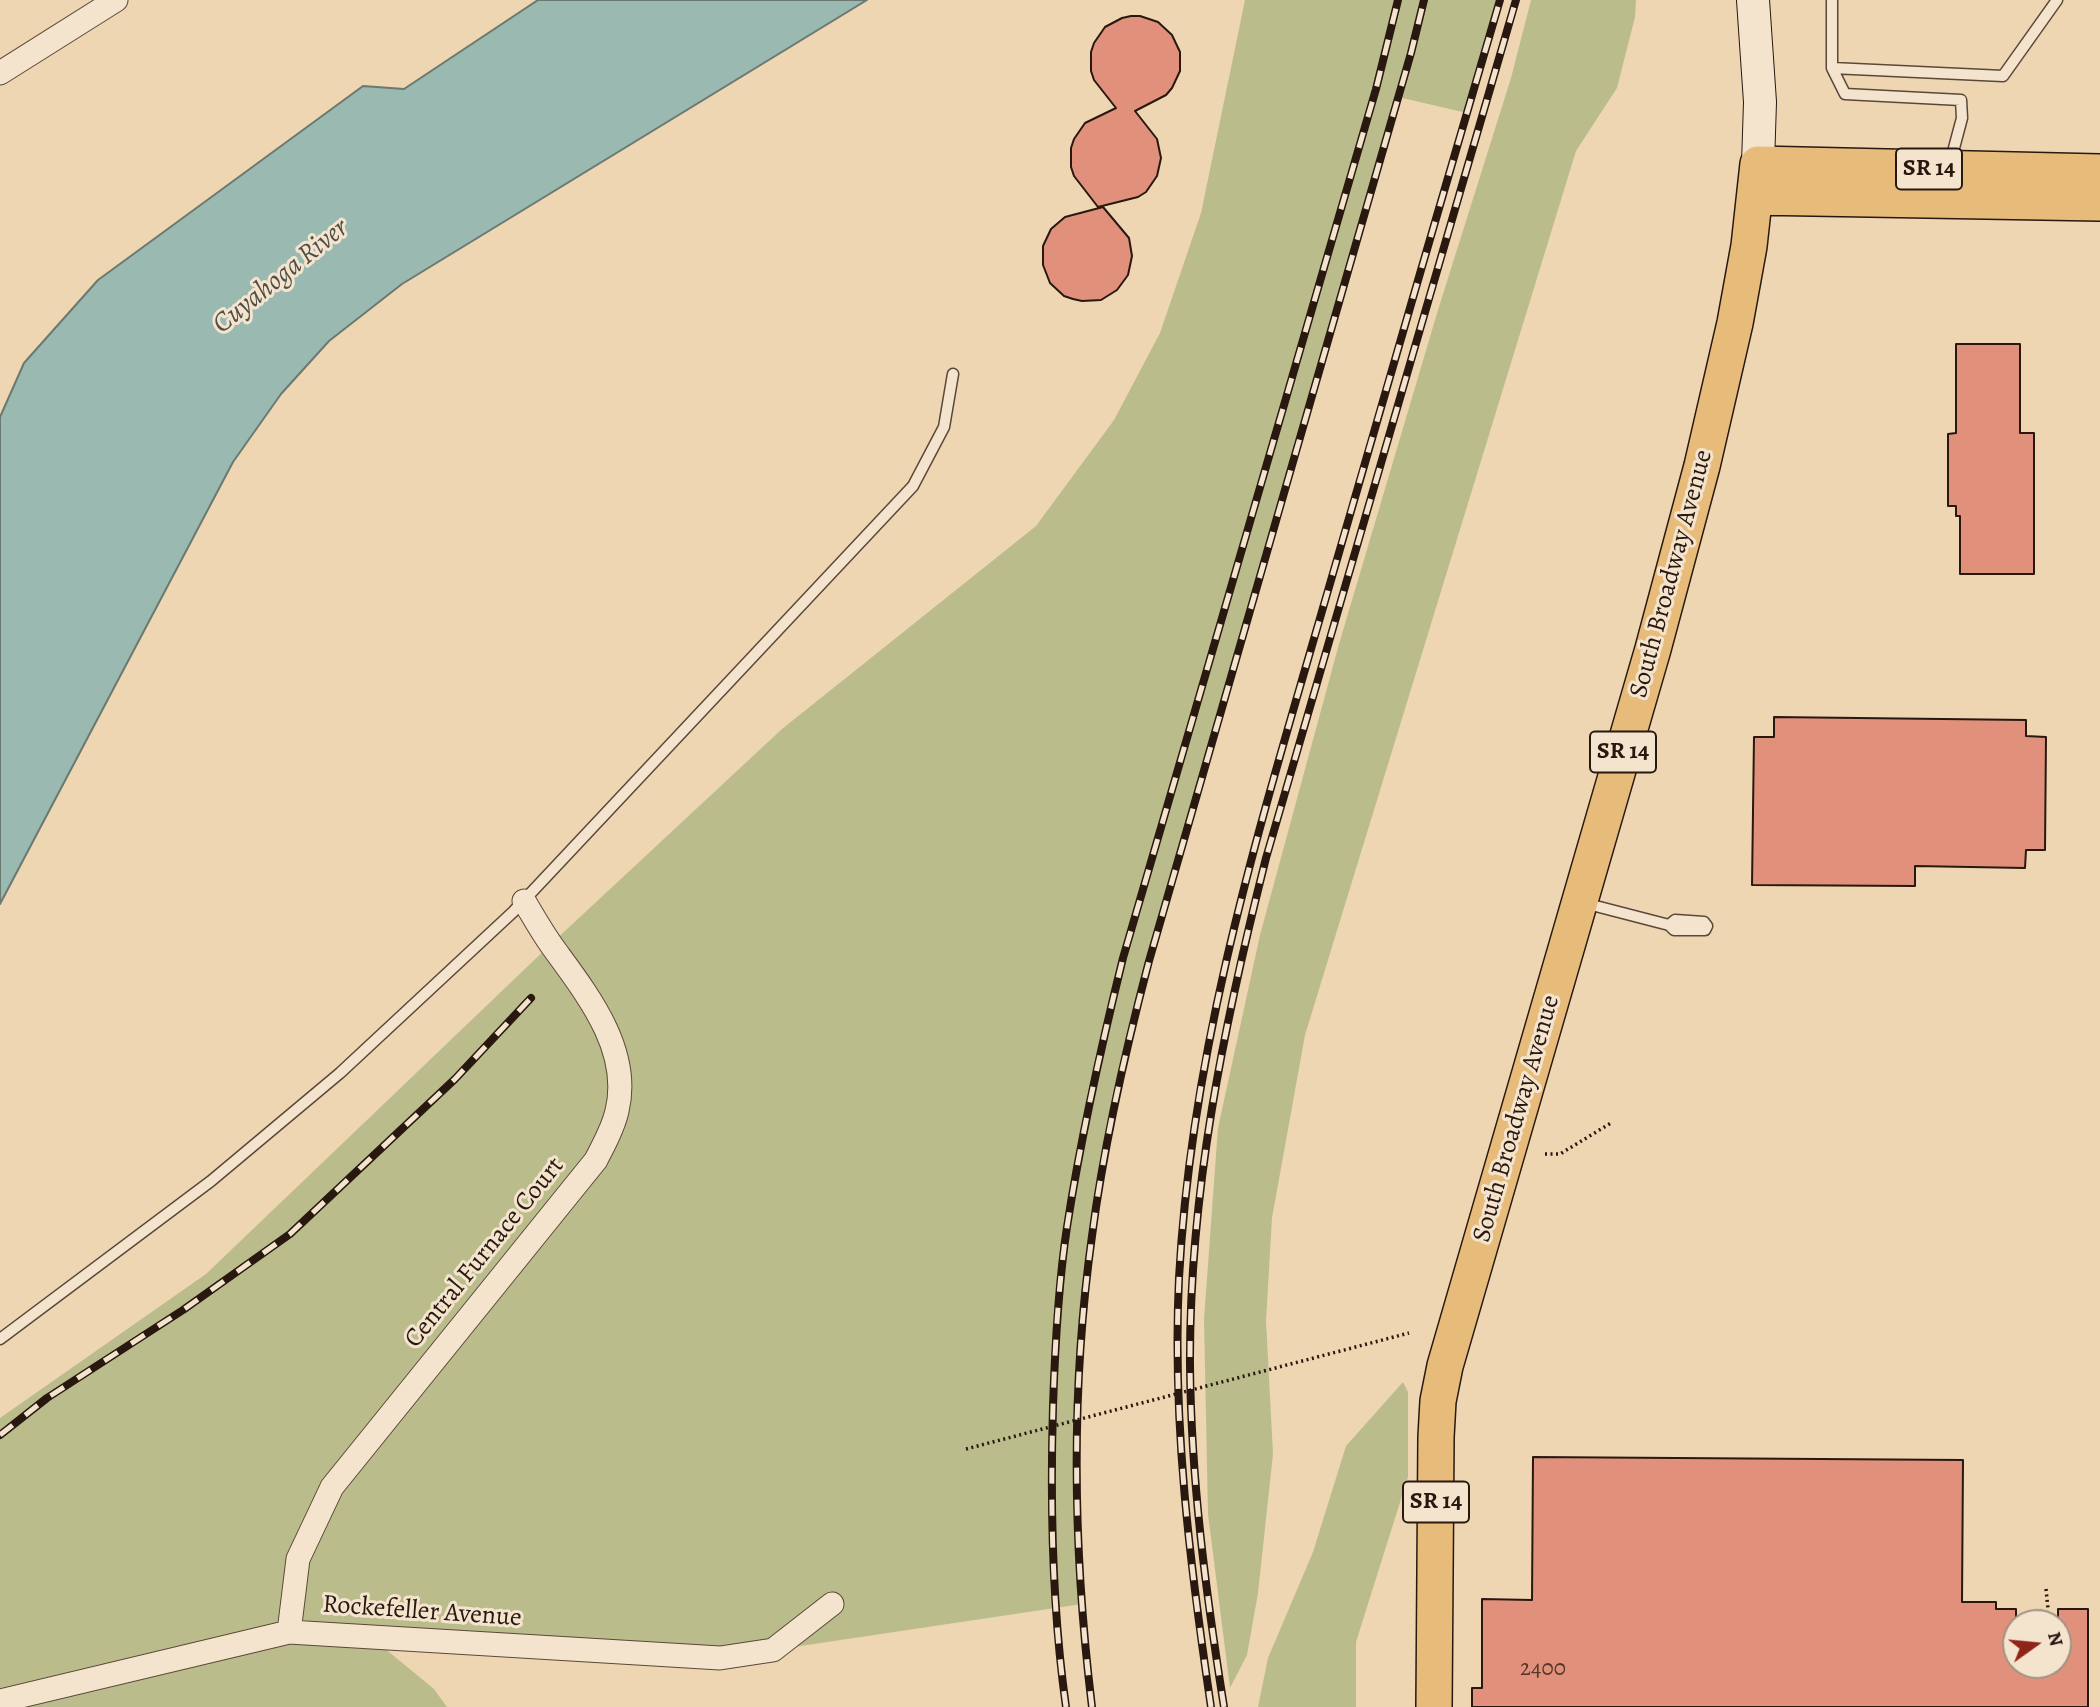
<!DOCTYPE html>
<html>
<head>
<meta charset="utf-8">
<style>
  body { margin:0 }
  #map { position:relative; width:2100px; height:1707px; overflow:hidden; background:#eed6b3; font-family:Alegreya,serif }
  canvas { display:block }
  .north { position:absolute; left:2002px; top:1609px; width:70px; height:70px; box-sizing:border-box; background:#f4e4ce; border:2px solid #a29282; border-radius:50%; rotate:75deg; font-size:19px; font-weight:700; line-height:28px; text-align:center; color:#281810 }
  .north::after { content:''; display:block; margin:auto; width:24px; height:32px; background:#8f2418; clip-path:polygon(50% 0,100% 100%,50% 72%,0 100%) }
</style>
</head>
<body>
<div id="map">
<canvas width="2100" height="1707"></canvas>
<div class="north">N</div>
</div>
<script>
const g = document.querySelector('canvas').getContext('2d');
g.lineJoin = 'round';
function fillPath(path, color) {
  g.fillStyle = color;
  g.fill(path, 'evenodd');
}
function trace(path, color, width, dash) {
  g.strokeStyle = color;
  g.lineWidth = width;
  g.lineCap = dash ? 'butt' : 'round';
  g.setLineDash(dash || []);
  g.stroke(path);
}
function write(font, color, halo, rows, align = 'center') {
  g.font = font + ' Alegreya,serif';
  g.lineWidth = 6;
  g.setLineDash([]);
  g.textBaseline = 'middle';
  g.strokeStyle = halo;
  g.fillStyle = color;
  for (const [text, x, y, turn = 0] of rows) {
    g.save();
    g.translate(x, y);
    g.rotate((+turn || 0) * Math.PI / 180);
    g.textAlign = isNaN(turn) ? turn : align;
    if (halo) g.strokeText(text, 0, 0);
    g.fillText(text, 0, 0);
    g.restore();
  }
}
fillPath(new Path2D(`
  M1245,0H1500L1467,113L1398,97L1149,961C1125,1053 1104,1144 1091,1238C1076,1360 1074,1481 1082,1604L720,1658L372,1638L434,1689L447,1707H0V1418L206,1274L551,944L782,729L1036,526L1114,420L1160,333L1201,213Z
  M1531,0H1636L1635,17L1617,88L1576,151L1305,1035L1272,1218L1266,1321L1273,1454L1258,1593L1247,1655L1230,1688L1208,1514L1204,1319L1218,1128L1260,935L1339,644L1438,310L1511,78Z
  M1403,1382L1408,1392V1477L1356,1642V1707H1258L1268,1658L1313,1552L1346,1446Z`), '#babd8b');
const water = new Path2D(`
  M538,0H867L402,284L329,341L281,394L233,462L0,904V417L24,363L98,280L363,86L404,89Z`);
fillPath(water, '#99b9b1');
trace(water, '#6c7971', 2);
const building = new Path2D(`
  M1131,16H1140L1158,22L1172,35L1180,52V71L1172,88L1166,95L1135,111L1157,139L1161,158L1157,176L1146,192L1138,197L1098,207L1074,176L1071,167V148L1074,139L1085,123L1116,108L1094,80L1091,71V52L1094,43L1105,27L1122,18Z
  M1103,207L1129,238L1132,256L1128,275L1117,290L1101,300L1082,301L1073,299L1064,296L1050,283L1043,265V246L1051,229L1065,217Z
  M1956,344H2020V433H2034V574H1960V516H1956V506H1948V434L1956,433Z
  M1774,717L2026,720V736L2046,737L2045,850H2026L2025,868L1915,866V886L1752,885L1754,737H1774Z
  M1533,1457L1963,1460L1962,1602H1996V1609H2016V1665H2058V1609H2088V1707H1472V1688H1482V1599L1532,1600Z`);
fillPath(building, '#e1917b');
trace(building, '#281810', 2);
const lane = new Path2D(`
  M1832,0V68L1845,94L1961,100L1962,118L1950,163
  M1832,68L2003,76L2057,0
  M1584,903L1669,925L1674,930H1705L1707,926L1704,922L1675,920L1669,925
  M0,1339L211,1181L340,1073L513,912L913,486L944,427L953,374`);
const street = new Path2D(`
  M0,73L116,0
  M289,1632L298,1559L332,1487L596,1160C604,1144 613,1129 617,1111C632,1049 586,993 552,946C542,932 533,916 524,901
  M0,1701L289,1632L720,1658L773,1650L832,1604`);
const secondary = new Path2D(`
  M1753,0L1760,102L1758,164`);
const primary = new Path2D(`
  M1755,197L2100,203
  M1434,1707L1436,1437L1438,1401L1445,1366L1653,649L1702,466L1735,323L1749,246L1758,164L2100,172`);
trace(lane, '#5a4839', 13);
trace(street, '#5a4839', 25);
trace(secondary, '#281810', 34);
trace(primary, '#281810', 38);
trace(new Path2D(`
  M1545,1154H1560L1611,1123
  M2046,1589L2048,1609`), '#281810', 3.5, [2, 3.5]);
trace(lane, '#f4e4ce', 10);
trace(street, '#f4e4ce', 23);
trace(secondary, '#f4e4ce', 32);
trace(primary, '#e7bb7a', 35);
const rail = new Path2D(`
  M0,1435L47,1398L183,1310L290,1234L455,1079L531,998
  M1066,1707C1052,1608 1050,1507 1053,1406C1055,1347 1058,1286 1067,1227C1081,1136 1101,1047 1123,958L1376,89L1398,0
  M1092,1707C1073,1551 1070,1393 1092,1236C1104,1143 1125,1052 1149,961L1411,53L1424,0
  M1211,1707C1190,1565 1172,1422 1179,1278C1191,1052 1255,841 1318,625C1378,417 1439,208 1500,0
  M1224,1707C1206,1594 1191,1480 1190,1365C1189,1193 1224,1024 1266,858L1516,0`);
trace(rail, '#281810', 8);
trace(rail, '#f4e4ce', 5, [16]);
trace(new Path2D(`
  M966,1449L1409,1333`), '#281810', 3.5, [2, 3.5]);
write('23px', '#56362b', null, [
  ["2400",1543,1669]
]);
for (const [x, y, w] of [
  [1929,169,66],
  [1623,752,66],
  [1436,1502,66]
]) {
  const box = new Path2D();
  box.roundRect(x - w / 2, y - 20.5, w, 41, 5);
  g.fillStyle = '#f4e4ce';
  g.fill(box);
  trace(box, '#281810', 2);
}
write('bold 24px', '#281810', null, [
  ["SR 14",1929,169],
  ["SR 14",1623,752],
  ["SR 14",1436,1502]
]);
write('26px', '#281810', '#f4e4ce', [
  ["South Broadway Avenue",1672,574,-75],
  ["South Broadway Avenue",1517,1119,-74],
  ["Central Furnace Court",485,1253,-51],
  ["Rockefeller Avenue",422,1612,4]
]);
write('italic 28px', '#505048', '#f4e4ce', [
  ["Cuyahoga River",281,277,-39]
]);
</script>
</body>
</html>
